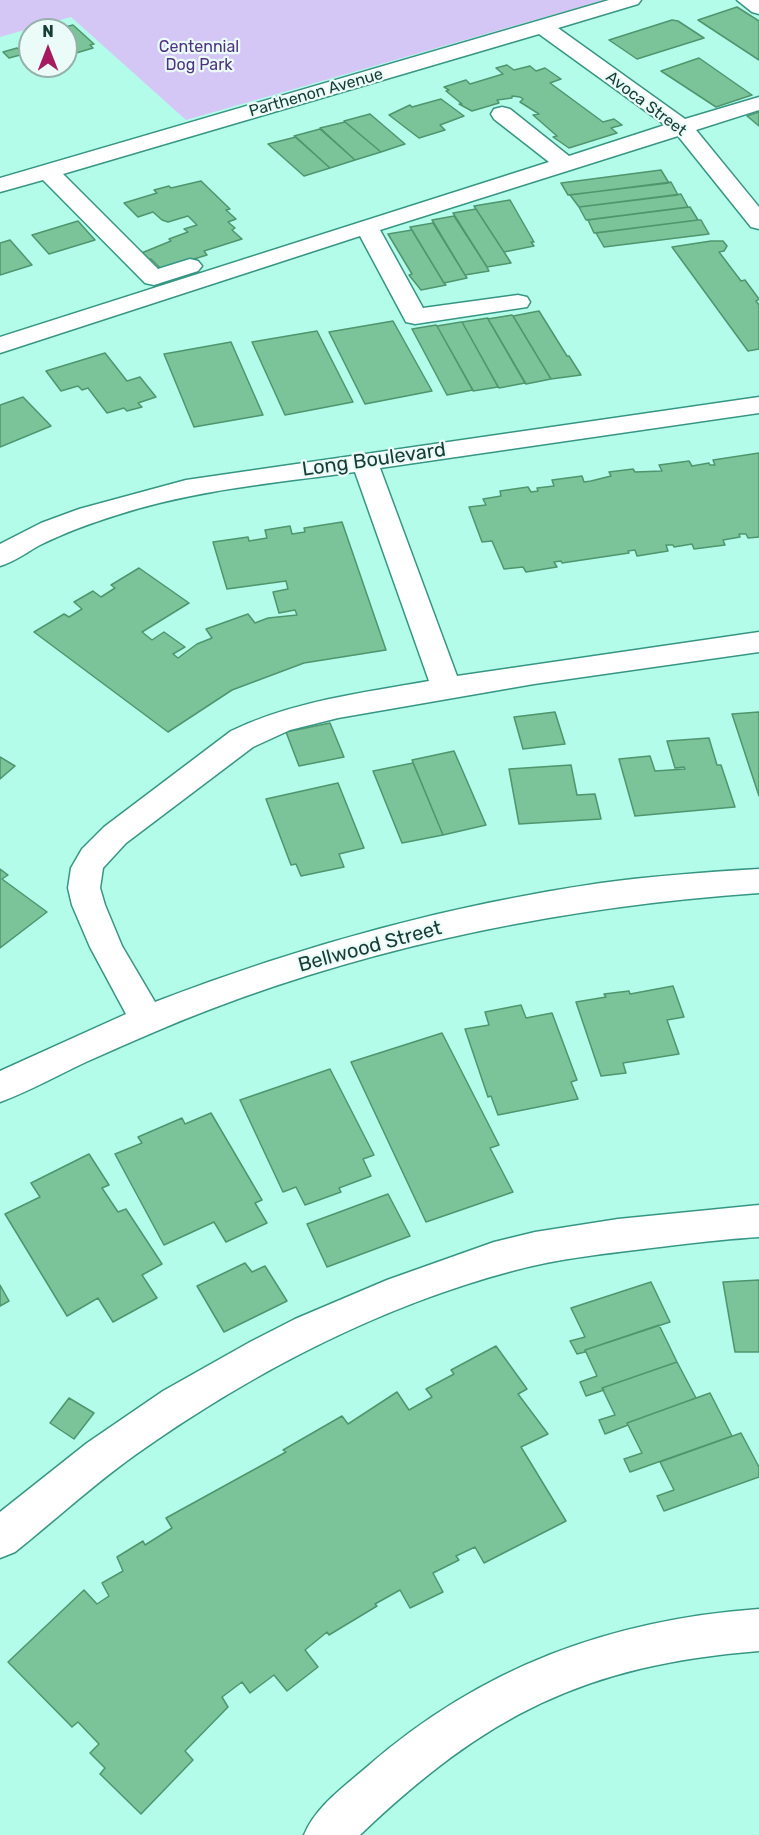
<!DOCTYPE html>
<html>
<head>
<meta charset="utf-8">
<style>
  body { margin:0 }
  #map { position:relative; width:759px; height:1835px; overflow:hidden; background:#b4fcea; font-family:Rubik,sans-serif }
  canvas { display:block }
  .north { position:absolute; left:18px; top:18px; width:60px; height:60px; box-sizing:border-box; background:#ebfcf8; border:2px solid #96b0aa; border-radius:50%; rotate:0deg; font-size:16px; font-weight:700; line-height:24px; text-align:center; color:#163d35 }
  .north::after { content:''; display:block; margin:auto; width:21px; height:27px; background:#a61a5f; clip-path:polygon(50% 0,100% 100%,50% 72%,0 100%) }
</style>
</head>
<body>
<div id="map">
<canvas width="759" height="1835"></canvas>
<div class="north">N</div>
</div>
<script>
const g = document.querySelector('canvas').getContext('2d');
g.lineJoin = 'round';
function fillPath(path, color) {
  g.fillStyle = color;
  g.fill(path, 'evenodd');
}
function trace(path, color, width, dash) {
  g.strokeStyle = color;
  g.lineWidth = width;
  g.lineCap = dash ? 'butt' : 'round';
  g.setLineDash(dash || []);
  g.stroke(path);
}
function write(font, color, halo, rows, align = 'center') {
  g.font = font + ' Rubik,sans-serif';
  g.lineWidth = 4.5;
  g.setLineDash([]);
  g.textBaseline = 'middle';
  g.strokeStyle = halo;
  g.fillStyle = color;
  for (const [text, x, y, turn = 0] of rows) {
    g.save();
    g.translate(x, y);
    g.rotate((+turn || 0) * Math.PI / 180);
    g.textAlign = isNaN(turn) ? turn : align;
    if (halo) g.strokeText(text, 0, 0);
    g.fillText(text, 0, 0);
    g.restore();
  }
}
fillPath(new Path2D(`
  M0,0H604L186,120L71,17L0,37Z`), '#d4c7f6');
const building = new Path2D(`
  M737,7L759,21V60L698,20Z
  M672,20L678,21L704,38L637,59L609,40Z
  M73,25L94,44L90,45L93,48L66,56V30H53Z
  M17,48L24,54L9,58L3,52Z
  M699,58L752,95L716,107L661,71Z
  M507,65L514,70L530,66L536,71L545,68L561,79L550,83L603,122L614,119L622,125L611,128L617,133L569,148L553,137L557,136L533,115L539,114L520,102L523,99L520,97L512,96V98L497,100L499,103L472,111L459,104H462L446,91L449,90L444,87L466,80L470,84L503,74L496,68Z
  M441,99L464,116L440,125L445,130L419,138L389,115L410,105L412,107Z
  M759,112V126L747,116Z
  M370,114L405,144L381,152L344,121Z
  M345,122L381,152L355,160L320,128Z
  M320,129L355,160L330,168L294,136Z
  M296,137L330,168L304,176L268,144Z
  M661,170L669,183L568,195L561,183Z
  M201,181L230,209L226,210L236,219L228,222L235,228L232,230L242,239L204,251L207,255L161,269L151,259L146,261L139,254L171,241L169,239L188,232L184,229L197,225L188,216L168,222L162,220L153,212L138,217L124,203L157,193L154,190L169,186L171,188Z
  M671,182L678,195L579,207L570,195Z
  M681,194L688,207L586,220L579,207Z
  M510,200L534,242H531L534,246L504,252L474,206Z
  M690,207L698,220L594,233L588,220Z
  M476,209L504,252L511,263L487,267L453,213Z
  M454,216L487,267L489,271L465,275L432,220Z
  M698,220H701L709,234L604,247L596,233Z
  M78,221L95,240L49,254L32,235Z
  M433,223L465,275L467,278L444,283L410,227Z
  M412,230L444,283L446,285L421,290L409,275L412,274L388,234Z
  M10,240L32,265L0,275V243Z
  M711,241H723L727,246L724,251L719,252L741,281L745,280L759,299L756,301L759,305V349L748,351L672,247Z
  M539,311L567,356H569L581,375L551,379L513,316Z
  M512,315L513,316L551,379L526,384L488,319Z
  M488,318V319L525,383L499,388L462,322Z
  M393,321L432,391L365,404L329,332Z
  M461,322H462L498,387L473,391L437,326Z
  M436,325L437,326L473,390L447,395L412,329Z
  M317,331L353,402L285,415L252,342Z
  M231,342L263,415L194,427L164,354Z
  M105,353L127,381L140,377L156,397L138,403L142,407L127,411L124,408L107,413L88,388L82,390L78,386L61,391L46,371Z
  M23,397L51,426L0,447V405Z
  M759,453V537L748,538L746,534H739L740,537L723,540L725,545L694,549L692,544L674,547L673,545H666L668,551L637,556L635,550L628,551L629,553L562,563L561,561L554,562L557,567L526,572L523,567L504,569L492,541L482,542L469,507L486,505L483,499L501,496L500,491L528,487L531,492L538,491L537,488L554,486L552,480L582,476L584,482L591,481L611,476L609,472L633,469L635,472L662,471L659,465L689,461L692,466L709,463L710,465H715L713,460Z
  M342,522L386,650L304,663L232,690L168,732L34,632L64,614L69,617L82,609L74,602L93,591L101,597L115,588L111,585L139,568L189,603L142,632L152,640L164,632L185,647L173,654L178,658L197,644L212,638L206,629L248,614L255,623L268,618L297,615L295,610L279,613L273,592L288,589L286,581L227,589L213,542L248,537L249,541L267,538L265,530L290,526L292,534L305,532L304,528Z
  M555,712L565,744L523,749L514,717Z
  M759,712V796L732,714Z
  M330,723L344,757L299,766L286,732Z
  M709,738L717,765H721L735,807L635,816L619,759L650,756L655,771L685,769L684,767L675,768L667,741Z
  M454,751L486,825L443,835L412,760Z
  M0,757L15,766L0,779Z
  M413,763L443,835L402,843L373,771Z
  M571,765L577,795L595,794L601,819L519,824L509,769Z
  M338,783L364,848L339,854L344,867L301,876L296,864L291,865L266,799Z
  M0,869L8,875L2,879L47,912L0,948Z
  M673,986L684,1017L667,1020L679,1054L623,1063L626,1073L601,1076L576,1002L606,997L604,994L629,991L630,994Z
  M521,1005L526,1018L552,1013L577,1080L571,1082L578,1099L498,1115L491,1096L488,1097L465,1029L489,1025L485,1012Z
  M442,1033L499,1145L490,1148L513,1192L426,1222L351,1062Z
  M330,1069L374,1155L363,1159L371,1176L339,1188L341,1192L305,1205L296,1187L283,1192L240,1100Z
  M211,1113L262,1200L255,1203L267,1223L226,1242L214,1222L164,1245L115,1154L142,1143L138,1137L182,1118L185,1124Z
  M89,1154L109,1185L102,1188L118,1212L126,1209L162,1264L142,1275L157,1298L113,1322L98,1298L67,1316L5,1214L40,1197L31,1183Z
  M388,1194L410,1236L327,1267L307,1224Z
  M245,1263L252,1272L265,1266L287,1301L224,1332L197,1286Z
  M759,1280V1352H735L723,1282Z
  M651,1282L670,1322L585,1350V1352L577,1354L570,1341L585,1337L571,1308Z
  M0,1285L9,1301L0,1306Z
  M659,1325L677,1362L602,1388L604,1390L586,1396L580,1382L597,1376L585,1350Z
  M496,1346L527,1389L518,1394L548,1434L521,1447L566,1521L484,1563L475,1547L456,1556L459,1560L433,1573L443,1592L410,1608L400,1590L375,1604L377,1606L329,1635L327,1632L305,1650L318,1667L287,1691L274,1675L250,1693L242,1682L222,1697L228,1707L185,1751L193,1760L141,1814L100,1774L105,1768L90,1753L99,1744L78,1722L72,1727L8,1662L84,1590L97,1604L109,1596L102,1583L123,1571L117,1557L143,1541L145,1545L172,1528L166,1518L286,1452L283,1450L342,1416L348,1424L397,1392L409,1410L432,1397L426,1389L454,1374L451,1370Z
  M677,1362L696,1398L627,1423L628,1425L605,1434L599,1420L615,1415L602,1388Z
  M710,1393L732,1436L630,1472L624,1459L642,1453L627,1423Z
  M69,1398L94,1413L74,1439L50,1423Z
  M741,1433L759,1467V1477L664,1511L657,1496L674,1490L660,1462Z`);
fillPath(building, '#7bc499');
trace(building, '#4f956e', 1.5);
const minor = new Path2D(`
  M609,0H641L638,4L558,28L685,119L759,97V110L696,130L759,207V229L751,227L678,136L380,230L423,308L518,295L527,297L530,302L527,307L415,324L406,322L360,236L0,353V337L549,162L494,119L491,114L494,109L502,107L510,109L569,156L665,125L539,34L63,174L158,269L190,259L198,261L202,266L198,271L154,285L145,283L43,180L0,192V178Z
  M737,0H759V14L752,12Z
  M759,397V413L380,468L457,676L759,632V652L534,684L338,718L290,730L253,747L126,843L103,868L100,888L105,905L122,946L155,1002C298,947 448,905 601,883C653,876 706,872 759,869V893C572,906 387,942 211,1009C169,1025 128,1043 86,1062C58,1075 30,1091 0,1102V1071L126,1014L90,947L72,905L68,888L71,868L82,849L104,827L231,731C293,701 362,693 429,681L355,472C275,483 193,490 117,515C91,523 64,533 40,545C27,552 14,562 0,566V544L41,523L79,509L186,480Z
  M759,1205V1237C726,1239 693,1243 660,1247C610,1253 560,1258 512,1271C377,1307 248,1375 135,1455C93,1485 55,1520 15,1552L0,1558V1512L87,1443L163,1391L250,1342L295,1319L387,1280L494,1242L535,1232L618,1219Z
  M759,1609V1651C584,1665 486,1715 360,1835H304C316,1806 345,1786 368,1766C482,1667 610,1620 759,1609Z`);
trace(minor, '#379683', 3);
fillPath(minor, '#fff');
write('16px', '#503380', '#ebfcf8', [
  ["Centennial",199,47],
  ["Dog Park",199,65]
]);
write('16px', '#163d35', '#ebfcf8', [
  ["Parthenon Avenue",316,93,-16],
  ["Avoca Street",646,104,37]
]);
write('20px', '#163d35', '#ebfcf8', [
  ["Long Boulevard",374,460,-8],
  ["Bellwood Street",370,947,-15]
]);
</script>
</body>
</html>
